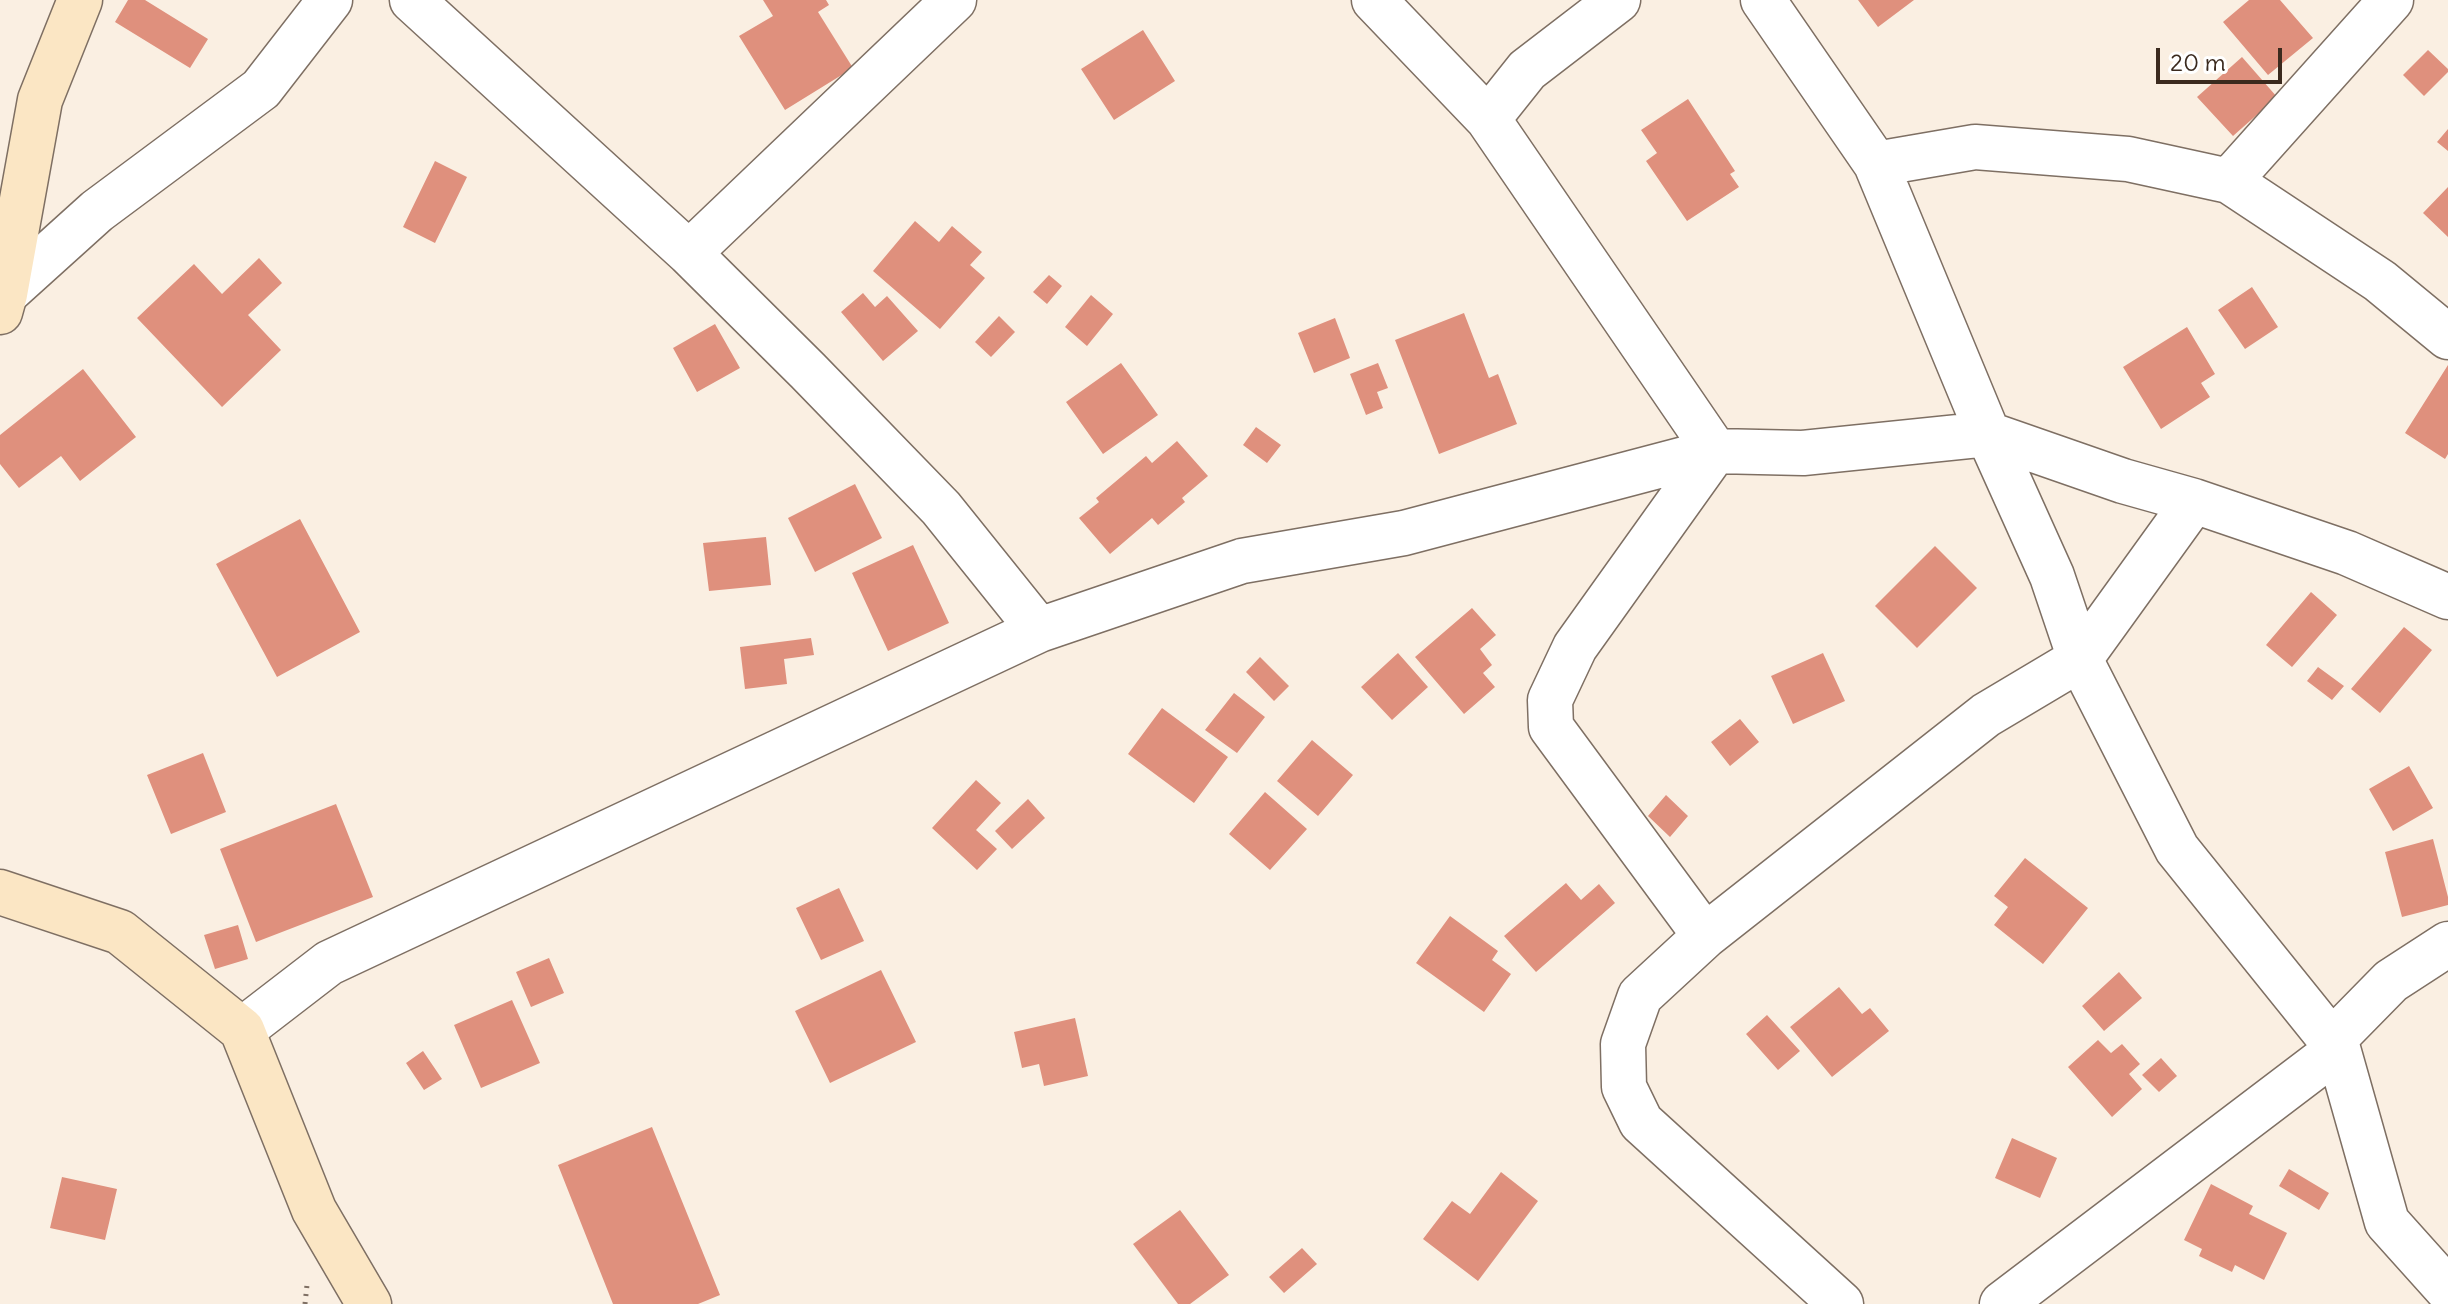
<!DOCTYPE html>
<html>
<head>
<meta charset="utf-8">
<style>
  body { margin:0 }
  #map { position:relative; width:2448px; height:1304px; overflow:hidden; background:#faefe2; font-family:Delius,sans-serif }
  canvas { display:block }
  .scale { position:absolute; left:2156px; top:48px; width:126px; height:36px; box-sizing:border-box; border:4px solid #3b2a1e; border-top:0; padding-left:10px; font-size:24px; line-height:28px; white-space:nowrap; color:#3b2a1e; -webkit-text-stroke:6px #fff; paint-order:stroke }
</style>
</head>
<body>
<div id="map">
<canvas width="2448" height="1304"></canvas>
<div class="scale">20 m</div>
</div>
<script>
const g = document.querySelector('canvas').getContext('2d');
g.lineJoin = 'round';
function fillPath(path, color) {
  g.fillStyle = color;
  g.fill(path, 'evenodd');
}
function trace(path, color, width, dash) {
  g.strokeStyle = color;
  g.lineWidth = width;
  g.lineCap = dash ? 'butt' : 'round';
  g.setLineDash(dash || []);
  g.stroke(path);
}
fillPath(new Path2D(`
  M128,0H145L208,39L190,68L115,22Z
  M763,0H826L829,5L818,12L853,68L785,110L739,36L773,16Z
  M1858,0H1914L1878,27Z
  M2249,0H2280L2313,38L2268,75L2223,22Z
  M1143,30L1175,81L1114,120L1081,69Z
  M2428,50L2448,69V72L2424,96L2403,75Z
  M2242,57L2277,97L2233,136L2197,97Z
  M1688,99L1735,171L1730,174L1739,187L1687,221L1646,161L1657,153L1641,130Z
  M2448,129V151L2437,142Z
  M435,161L467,177L435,243L403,227Z
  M2448,187V237L2423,213Z
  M915,221L939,242L952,226L982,252L970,265L985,278L940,329L873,271Z
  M259,258L282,283L248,315L281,350L222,407L137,318L194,264L222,294Z
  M1049,275L1062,286L1047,304L1033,292Z
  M2252,287L2278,327L2245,349L2218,310Z
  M863,293L875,307L887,296L918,331L883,361L841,312Z
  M1091,295L1113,314L1087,346L1065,327Z
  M1464,313L1489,378L1498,374L1517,424L1439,454L1395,340Z
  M999,316L1015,332L991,357L975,342Z
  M1335,318L1350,358L1314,373L1298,333Z
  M715,324L740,368L697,392L673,348Z
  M2187,327L2215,374L2201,383L2210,397L2161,429L2123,367Z
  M1121,363L1158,415L1103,454L1066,402Z
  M1378,363L1388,388L1377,392L1383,408L1366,415L1350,374Z
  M2448,365V454L2445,459L2405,433Z
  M83,369L136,437L80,481L61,456L19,488L0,464V435Z
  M1256,427L1281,445L1267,463L1243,445Z
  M1177,441L1208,476L1182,498L1185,502L1158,525L1152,518L1110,554L1079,518L1099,502L1096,498L1146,456L1152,463Z
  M855,484L882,538L815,572L788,518Z
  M300,519L360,632L277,677L216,564Z
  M766,537L771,585L709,591L703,543Z
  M913,545L949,623L888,651L852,573Z
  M1935,546L1977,588L1917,648L1875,606Z
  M2311,592L2337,615L2292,667L2266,645Z
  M1472,608L1496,635L1480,649L1492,665L1483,673L1495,687L1464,714L1415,657Z
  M2404,627L2432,650L2380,713L2351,689Z
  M811,638L814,655L784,659L787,684L745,689L740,647Z
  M1398,653L1428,687L1392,720L1361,687Z
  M1823,653L1845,701L1793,724L1771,676Z
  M1260,657L1289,686L1274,701L1246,672Z
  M2318,667L2344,686L2332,700L2307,681Z
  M1234,693L1265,717L1237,753L1205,730Z
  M1162,708L1228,757L1194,803L1128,754Z
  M1740,719L1759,742L1730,766L1711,742Z
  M1312,740L1353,775L1318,816L1277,781Z
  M203,753L226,812L171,834L147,775Z
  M2409,766L2433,808L2393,831L2369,789Z
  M976,780L1001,803L976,830L997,849L977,870L932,828Z
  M1265,792L1307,829L1270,870L1229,834Z
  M1666,795L1688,816L1670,837L1648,816Z
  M1028,799L1045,818L1012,849L995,831Z
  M336,804L373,897L256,942L220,849Z
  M2433,839L2448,897V905L2402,917L2385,852Z
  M2025,858L2088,908L2043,964L1994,925L2008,907L1994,896Z
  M1566,883L1581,900L1599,884L1615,903L1536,972L1504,936Z
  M839,888L864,941L821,960L796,908Z
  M1450,916L1498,951L1492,960L1511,974L1484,1012L1416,963Z
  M238,925L248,959L215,969L204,935Z
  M549,958L564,993L531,1007L516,972Z
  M881,970L916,1042L830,1083L795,1011Z
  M2119,972L2142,998L2104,1031L2082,1006Z
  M1839,987L1862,1014L1870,1008L1889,1031L1832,1077L1790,1027Z
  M512,1000L540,1063L481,1088L454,1025Z
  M1767,1015L1800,1051L1778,1070L1746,1034Z
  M1075,1018L1088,1076L1044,1086L1039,1064L1022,1068L1014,1032Z
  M2098,1040L2111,1053L2122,1044L2140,1064L2129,1074L2142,1089L2112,1117L2068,1067Z
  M423,1051L442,1079L424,1090L406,1063Z
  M2161,1058L2177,1076L2159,1092L2142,1075Z
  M652,1127L720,1295L698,1304H613L558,1165Z
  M2012,1138L2057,1158L2040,1198L1995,1178Z
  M2289,1169L2329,1193L2319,1210L2279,1186Z
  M1501,1172L1538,1201L1478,1281L1423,1239L1452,1201L1470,1214Z
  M62,1177L117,1189L105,1240L50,1228Z
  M2211,1184L2253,1206L2249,1214L2287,1233L2264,1280L2235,1265L2232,1272L2199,1256L2202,1249L2184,1240Z
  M1180,1210L1229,1275L1190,1304H1178L1133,1244Z
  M1302,1248L1317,1264L1284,1293L1269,1277Z`), '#df907d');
const street = new Path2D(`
  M412,0L689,253L808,371L941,508L1039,630
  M1374,0L1488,119L1715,451L1575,647L1550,700L1551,727L1705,936
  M1763,0L1876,164L1988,434L2052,576L2080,659L2177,849L2338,1049
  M1488,119L1527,70L1618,0
  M1876,164L1975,147L2128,159L2229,181L2380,281L2448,337
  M2229,181L2391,0
  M689,253L954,0
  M5,294L97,211L261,89L330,0
  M2448,944L2391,981L2335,1038L2387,1222L2448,1290
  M242,1030L329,963L1039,630L1242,561L1404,533L1715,451L1803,453L1988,434L2123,481L2194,501L2347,553L2448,597
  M1841,1304L1641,1122L1624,1087L1623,1044L1640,996L1705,936L1986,715L2080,659L2194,501
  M2002,1304L2338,1049`);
const secondary = new Path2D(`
  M0,312L5,294L40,100L80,0
  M0,892L120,932L242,1030L314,1210L369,1304`);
trace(street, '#7e6f63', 47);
trace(secondary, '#7e6f63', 47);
trace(new Path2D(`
  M305,1304L307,1285`), '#7e6f63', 5, [2, 6]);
trace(street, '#fff', 44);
trace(secondary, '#fbe6c4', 44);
</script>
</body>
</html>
